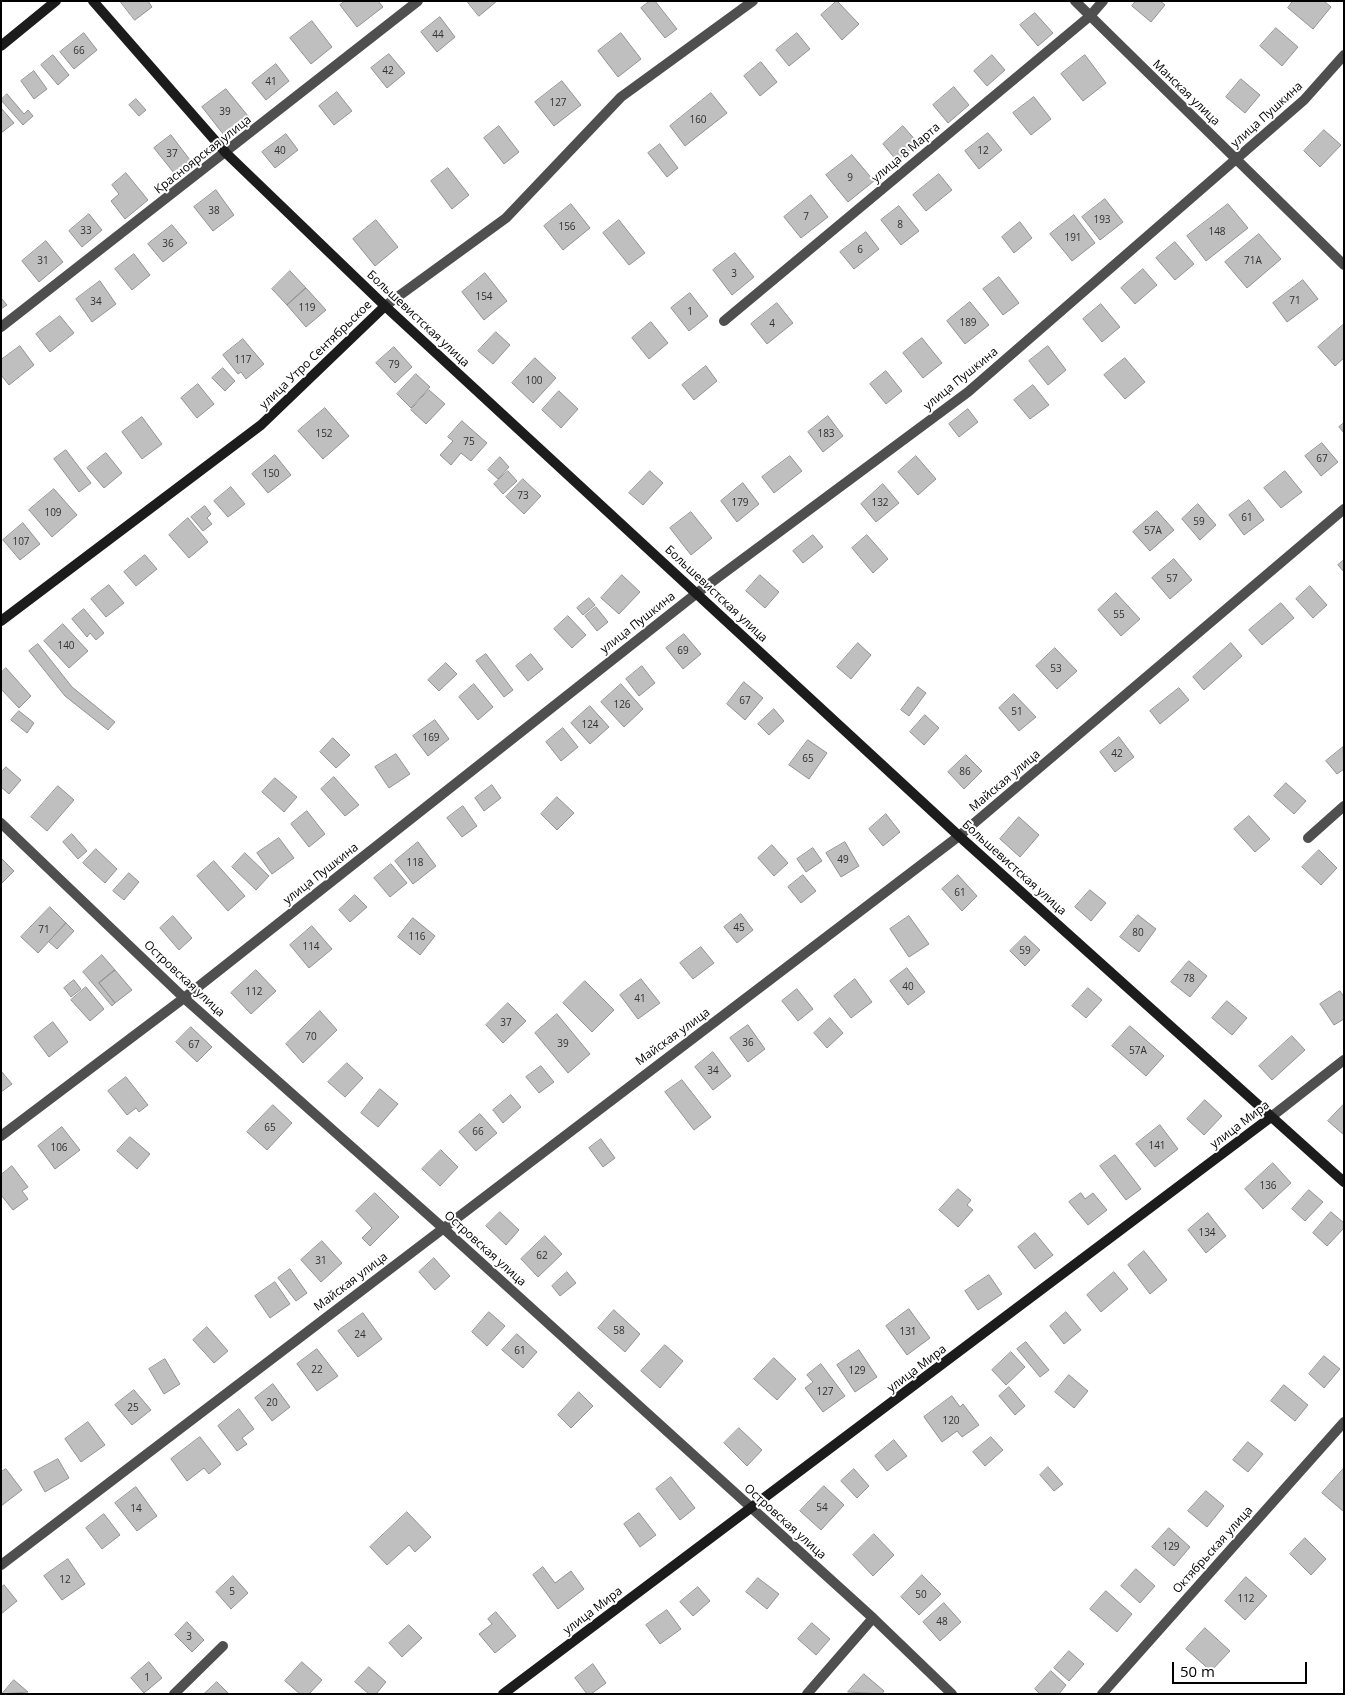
<!DOCTYPE html>
<html>
<head>
<meta charset="utf-8">
<style>
  body { margin:0 }
  #map { position:relative; width:1345px; height:1695px; overflow:hidden; background:#fff; font-family:"Open Sans",sans-serif }
  canvas { display:block }
  .frame { position:absolute; inset:0; border:2px solid #000; pointer-events:none }
  .scale { position:absolute; left:1172px; top:1662px; width:135px; height:22px; box-sizing:border-box; border:2px solid #000; border-top:0; padding-left:6px; font-size:15px; line-height:18px; white-space:nowrap; color:#000; -webkit-text-stroke:4px #fff; paint-order:stroke }
</style>
</head>
<body>
<div id="map">
<canvas width="1345" height="1695"></canvas>
<div class="frame"></div>
<div class="scale">50 m</div>
</div>
<script>
const g = document.querySelector('canvas').getContext('2d');
g.lineJoin = 'round';
function fillPath(path, color) {
  g.fillStyle = color;
  g.fill(path, 'evenodd');
}
function trace(path, color, width, dash) {
  g.strokeStyle = color;
  g.lineWidth = width;
  g.lineCap = dash ? 'butt' : 'round';
  g.setLineDash(dash || []);
  g.stroke(path);
}
function write(font, color, halo, rows, align = 'center') {
  g.font = font + ' "Open Sans",sans-serif';
  g.lineWidth = 4;
  g.setLineDash([]);
  g.textBaseline = 'middle';
  g.strokeStyle = halo;
  g.fillStyle = color;
  for (const [text, x, y, turn = 0] of rows) {
    g.save();
    g.translate(x, y);
    g.rotate((+turn || 0) * Math.PI / 180);
    g.textAlign = isNaN(turn) ? turn : align;
    if (halo) g.strokeText(text, 0, 0);
    g.fillText(text, 0, 0);
    g.restore();
  }
}
const building = new Path2D(`
  M120,1H148L152,7L135,20Z
  M345,1H378L383,7L357,27L340,5Z
  M467,1H497L479,16Z
  M650,1H655L677,29L665,38L641,8Z
  M837,1L859,24L842,40L821,15Z
  M1136,1H1160L1165,5L1151,22L1132,6Z
  M1293,1H1324L1331,7L1313,29L1288,8Z
  M1035,13L1053,33L1038,46L1020,25Z
  M440,17L455,37L437,52L421,32Z
  M312,21L332,47L311,64L290,38Z
  M1276,28L1298,47L1282,66L1260,46Z
  M84,33L97,50L74,69L60,52Z
  M621,33L641,59L618,77L598,51Z
  M797,33L810,49L789,66L776,50Z
  M389,54L405,73L387,88L371,68Z
  M53,55L69,75L58,85L41,65Z
  M992,55L1005,70L987,86L974,71Z
  M1085,55L1106,83L1083,101L1061,74Z
  M761,62L777,82L760,96L744,76Z
  M276,64L289,81L266,100L252,83Z
  M34,71L47,89L34,99L21,81Z
  M1241,79L1260,95L1245,113L1226,97Z
  M562,81L581,105L554,126L535,102Z
  M954,87L969,105L948,123L933,105Z
  M226,89L248,116L224,135L202,107Z
  M337,92L352,111L334,125L319,106Z
  M711,93L727,113L685,146L670,126Z
  M7,94L24,114L28,110L33,116L23,125L1,100Z
  M1034,97L1051,119L1031,135L1013,113Z
  M136,99L146,110L139,116L129,105Z
  M1,108L14,123L1,133Z
  M499,126L519,152L504,164L484,138Z
  M903,126L918,143L897,161L883,144Z
  M1324,130L1341,145L1320,167L1304,151Z
  M988,133L1002,150L979,169L965,151Z
  M286,134L298,150L275,168L262,152Z
  M171,135L190,160L174,173L154,148Z
  M660,144L678,168L667,177L648,153Z
  M852,155L874,181L848,202L826,175Z
  M448,168L469,195L452,209L431,181Z
  M126,173L148,200L125,219L111,201L119,194L112,185Z
  M939,174L952,190L926,211L913,195Z
  M216,190L234,215L213,231L194,207Z
  M811,195L828,217L801,238L784,217Z
  M1105,199L1123,222L1100,240L1082,217Z
  M571,204L590,228L563,250L544,226Z
  M1228,204L1248,228L1206,261L1187,236Z
  M899,206L919,231L901,245L881,220Z
  M89,214L102,230L82,247L69,231Z
  M1074,215L1095,243L1072,261L1050,234Z
  M376,220L398,247L375,266L353,239Z
  M619,220L645,253L629,265L603,233Z
  M1020,222L1032,238L1014,253L1002,237Z
  M172,225L187,243L163,262L148,244Z
  M866,232L879,249L854,269L840,252Z
  M1259,234L1281,259L1247,288L1225,262Z
  M46,241L63,262L39,282L22,261Z
  M1175,242L1194,264L1175,280L1156,258Z
  M735,253L754,277L732,295L713,270Z
  M134,254L150,275L132,290L115,269Z
  M1143,269L1157,285L1135,304L1121,288Z
  M290,271L306,288L287,305L272,289Z
  M485,273L507,301L484,320L462,292Z
  M999,277L1019,303L1003,315L983,289Z
  M1303,280L1318,299L1287,322L1273,303Z
  M100,281L116,304L92,322L76,299Z
  M306,288L326,310L306,327L287,305Z
  M690,293L708,316L689,331L671,308Z
  M1,298L7,305L1,309Z
  M970,302L989,325L965,344L947,321Z
  M777,303L793,323L767,344L751,324Z
  M1101,304L1120,327L1102,342L1083,319Z
  M60,316L74,333L50,352L36,334Z
  M651,322L668,343L649,359L632,338Z
  M1344,324V358L1335,366L1318,347Z
  M496,332L510,345L493,364L478,351Z
  M922,338L942,363L923,378L903,353Z
  M243,339L264,364L246,379L241,372L238,374L223,355Z
  M20,346L34,365L9,385L1,375V360Z
  M1048,346L1066,370L1048,385L1029,361Z
  M394,347L412,367L395,383L376,363Z
  M535,358L556,378L533,403L512,383Z
  M1125,358L1145,382L1125,399L1104,375Z
  M706,366L717,381L694,400L682,385Z
  M223,368L235,381L225,391L212,378Z
  M886,371L902,391L886,404L870,384Z
  M416,374L430,387L411,408L397,394Z
  M198,384L214,404L197,418L181,398Z
  M1033,385L1049,405L1030,419L1014,400Z
  M429,390L445,404L426,424L411,410Z
  M559,391L578,409L561,428L542,410Z
  M325,408L349,436L323,459L298,431Z
  M968,409L978,422L959,437L949,424Z
  M828,416L843,436L823,452L808,432Z
  M142,417L162,444L142,459L122,432Z
  M462,421L487,443L471,461L461,453L451,465L440,455L453,441L448,437Z
  M1344,423V433L1339,427Z
  M1322,443L1338,462L1321,476L1305,456Z
  M66,450L91,483L79,492L54,459Z
  M106,453L122,473L104,488L87,468Z
  M275,455L291,475L268,493L252,474Z
  M790,456L802,471L774,493L762,477Z
  M916,456L936,479L918,495L898,472Z
  M500,457L509,467L498,479L488,470Z
  M508,471L517,481L503,494L494,484Z
  M650,471L663,483L643,505L629,493Z
  M1285,471L1302,492L1281,508L1264,488Z
  M523,479L541,496L524,514L506,497Z
  M743,483L759,504L737,522L721,501Z
  M883,484L899,503L876,522L861,504Z
  M231,487L245,504L228,517L214,501Z
  M54,489L77,515L52,537L29,510Z
  M1249,500L1264,520L1244,535L1229,515Z
  M1198,504L1216,525L1200,540L1182,519Z
  M205,506L211,514L207,518L212,524L203,531L191,517Z
  M1157,511L1174,530L1150,551L1133,532Z
  M691,512L712,538L691,555L670,528Z
  M188,518L208,542L189,558L169,535Z
  M23,523L40,544L20,560L3,540Z
  M813,535L823,547L803,563L793,551Z
  M867,535L888,559L873,573L852,548Z
  M145,555L157,569L136,586L124,572Z
  M1174,559L1192,580L1170,599L1152,578Z
  M1344,560V572L1338,565Z
  M622,575L640,592L619,614L601,598Z
  M760,575L779,592L765,608L746,591Z
  M109,585L124,603L106,617L91,599Z
  M1310,586L1327,605L1313,618L1296,599Z
  M1116,593L1140,619L1121,636L1098,610Z
  M589,598L595,605L583,615L577,608Z
  M1281,603L1294,618L1262,645L1249,630Z
  M596,607L608,622L597,631L585,616Z
  M84,609L104,633L96,640L90,633L87,637L72,619Z
  M568,616L586,635L572,648L554,629Z
  M63,624L88,651L69,668L44,641Z
  M684,634L701,654L683,669L666,648Z
  M858,643L871,655L851,679L837,667Z
  M1231,643L1242,656L1204,690L1193,677Z
  M38,644L72,687L115,722L108,730L65,696L29,651Z
  M1055,648L1077,671L1057,689L1036,666Z
  M486,654L513,690L504,697L476,661Z
  M531,654L543,669L528,681L516,666Z
  M446,663L457,674L439,691L428,680Z
  M642,666L655,683L639,696L626,679Z
  M6,668L31,696L19,708L1,689V673Z
  M744,682L763,698L745,720L727,704Z
  M474,684L493,707L478,720L459,697Z
  M621,684L643,709L624,727L601,702Z
  M918,687L926,693L909,716L901,710Z
  M1179,688L1189,700L1160,724L1150,711Z
  M1014,694L1036,717L1019,731L999,708Z
  M590,706L609,727L590,744L571,723Z
  M774,709L784,721L769,735L758,724Z
  M19,711L34,723L27,733L11,720Z
  M925,715L939,728L924,745L910,732Z
  M435,720L449,739L428,756L413,736Z
  M563,728L578,747L561,761L546,742Z
  M1119,737L1134,757L1115,772L1100,752Z
  M333,738L350,755L336,768L320,752Z
  M808,740L827,753L809,779L789,765Z
  M1343,747L1344,769L1337,774L1326,761Z
  M396,754L410,774L389,788L375,767Z
  M966,755L982,771L964,789L948,772Z
  M6,767L21,780L9,794L1,787V773Z
  M334,777L359,805L345,816L321,789Z
  M275,778L297,797L284,812L262,792Z
  M1286,783L1306,801L1294,814L1274,796Z
  M492,785L501,798L484,811L475,798Z
  M58,786L74,800L47,831L31,817Z
  M557,797L574,813L557,830L541,814Z
  M463,806L477,826L462,837L447,818Z
  M307,811L325,834L309,847L291,824Z
  M886,814L900,832L883,846L869,829Z
  M1249,816L1270,839L1255,852L1234,829Z
  M1019,817L1039,835L1020,857L1000,839Z
  M72,834L87,851L78,859L63,842Z
  M279,838L294,858L272,874L257,853Z
  M418,842L436,866L413,884L395,861Z
  M845,842L859,866L841,877L826,853Z
  M772,845L788,863L774,876L758,858Z
  M813,848L822,861L806,872L797,859Z
  M96,849L117,869L105,883L83,863Z
  M1319,850L1337,868L1321,885L1302,867Z
  M245,853L269,876L256,890L232,867Z
  M1,858L14,871L1,884Z
  M214,861L245,896L228,911L197,876Z
  M391,864L407,883L390,897L374,878Z
  M129,873L139,882L124,900L113,891Z
  M803,875L816,891L801,903L788,887Z
  M958,875L977,896L962,911L942,889Z
  M1090,890L1106,903L1091,921L1075,907Z
  M355,895L367,907L350,922L339,910Z
  M50,907L66,923L38,953L21,937Z
  M741,914L753,930L737,943L724,927Z
  M1138,915L1156,929L1139,952L1120,937Z
  M173,916L192,938L179,950L160,928Z
  M909,916L929,944L909,957L890,929Z
  M413,918L435,936L420,955L398,937Z
  M66,923L74,931L57,949L49,942Z
  M312,926L332,949L309,968L290,945Z
  M1025,936L1040,950L1025,966L1010,951Z
  M701,947L714,963L693,979L680,963Z
  M102,955L115,970L99,983L115,1003L112,1006L83,972Z
  M1189,961L1207,976L1190,997L1171,982Z
  M907,968L925,992L908,1005L890,981Z
  M115,970L132,990L115,1003L99,983Z
  M256,970L276,991L251,1014L231,993Z
  M641,979L660,1003L638,1019L620,995Z
  M855,979L872,1002L851,1018L834,996Z
  M74,980L81,989L71,997L64,988Z
  M585,981L614,1010L592,1032L563,1003Z
  M86,987L104,1009L90,1021L71,1000Z
  M1088,988L1102,1000L1086,1018L1072,1006Z
  M797,989L813,1009L798,1021L782,1001Z
  M1340,991L1344,997V1019L1334,1025L1320,1004Z
  M1227,1001L1247,1018L1232,1035L1212,1018Z
  M508,1003L526,1021L503,1043L486,1025Z
  M320,1011L337,1030L303,1063L286,1044Z
  M557,1014L590,1054L568,1073L535,1033Z
  M830,1018L843,1033L827,1048L814,1033Z
  M53,1022L68,1042L49,1057L34,1037Z
  M748,1025L765,1049L748,1062L730,1038Z
  M1130,1026L1164,1056L1146,1076L1112,1046Z
  M191,1027L212,1047L197,1062L176,1042Z
  M1292,1036L1305,1050L1272,1080L1259,1066Z
  M713,1052L731,1076L713,1090L695,1067Z
  M347,1063L363,1078L345,1097L328,1082Z
  M541,1066L554,1082L539,1093L526,1077Z
  M1,1071L12,1084L1,1092Z
  M126,1077L148,1105L139,1112L136,1108L127,1115L108,1091Z
  M682,1080L711,1117L694,1130L665,1092Z
  M380,1089L398,1104L378,1127L361,1113Z
  M511,1095L521,1107L503,1123L493,1110Z
  M1205,1100L1222,1116L1204,1135L1187,1119Z
  M1344,1104V1135L1328,1121Z
  M273,1105L292,1123L267,1150L247,1132Z
  M480,1114L497,1133L476,1151L459,1132Z
  M1160,1125L1178,1149L1155,1167L1136,1144Z
  M62,1127L80,1150L55,1169L38,1146Z
  M130,1137L150,1154L137,1169L117,1151Z
  M601,1139L615,1158L603,1167L589,1148Z
  M441,1150L458,1167L440,1186L422,1169Z
  M1115,1155L1141,1189L1126,1200L1100,1166Z
  M1273,1163L1291,1183L1263,1209L1245,1189Z
  M12,1166L28,1187L22,1191L28,1199L13,1210L1,1195V1175Z
  M958,1189L971,1200L967,1205L973,1210L958,1227L939,1210Z
  M1309,1190L1323,1202L1305,1221L1292,1209Z
  M375,1193L399,1217L370,1246L362,1238L372,1228L356,1211Z
  M1081,1193L1085,1199L1093,1193L1107,1210L1088,1225L1069,1202Z
  M500,1212L519,1230L506,1245L486,1226Z
  M1331,1212L1344,1223V1228L1327,1246L1313,1233Z
  M1208,1213L1226,1236L1206,1253L1188,1230Z
  M1035,1233L1053,1255L1035,1269L1018,1247Z
  M545,1236L562,1254L538,1277L521,1259Z
  M322,1241L342,1263L321,1282L301,1260Z
  M1144,1251L1167,1280L1150,1294L1128,1265Z
  M434,1258L450,1276L435,1290L419,1272Z
  M290,1269L307,1293L296,1301L278,1278Z
  M567,1272L576,1283L560,1296L552,1286Z
  M1114,1272L1128,1289L1101,1312L1087,1295Z
  M989,1275L1002,1294L978,1310L965,1291Z
  M275,1282L290,1304L270,1318L255,1296Z
  M909,1309L930,1338L907,1355L886,1326Z
  M614,1310L640,1334L625,1352L598,1328Z
  M489,1312L505,1326L487,1346L472,1332Z
  M1066,1312L1081,1330L1064,1344L1050,1326Z
  M363,1313L382,1339L358,1357L338,1331Z
  M207,1327L228,1351L214,1363L193,1340Z
  M517,1334L537,1352L523,1368L502,1350Z
  M1026,1342L1049,1370L1040,1377L1017,1349Z
  M665,1345L683,1361L660,1388L641,1371Z
  M317,1349L338,1376L317,1391L297,1364Z
  M859,1350L877,1377L855,1392L837,1365Z
  M1011,1352L1025,1367L1006,1385L992,1370Z
  M1324,1356L1340,1369L1324,1388L1309,1374Z
  M774,1358L796,1379L777,1400L754,1379Z
  M165,1359L180,1384L164,1394L149,1369Z
  M821,1364L845,1396L823,1412L805,1388L813,1382L807,1375Z
  M1069,1375L1088,1391L1074,1408L1055,1392Z
  M273,1384L290,1407L272,1421L255,1398Z
  M1284,1385L1308,1405L1295,1421L1271,1401Z
  M1009,1387L1025,1406L1015,1415L999,1396Z
  M134,1390L151,1410L132,1425L115,1405Z
  M579,1392L593,1406L571,1428L558,1415Z
  M952,1396L960,1407L963,1404L979,1425L962,1437L957,1431L942,1442L924,1417Z
  M239,1409L254,1429L242,1438L247,1444L237,1451L218,1426Z
  M88,1422L105,1445L81,1462L65,1439Z
  M739,1428L762,1450L747,1466L724,1443Z
  M200,1437L221,1464L209,1474L204,1468L187,1481L171,1459Z
  M991,1437L1003,1450L985,1466L973,1452Z
  M894,1440L907,1456L887,1471L875,1456Z
  M1248,1442L1263,1454L1248,1472L1233,1460Z
  M58,1459L69,1478L45,1492L34,1472Z
  M1048,1467L1063,1484L1054,1491L1040,1475Z
  M1344,1468V1510L1343,1511L1322,1493Z
  M6,1469L22,1490L1,1506V1472Z
  M854,1469L869,1486L857,1498L841,1481Z
  M671,1477L695,1508L680,1520L656,1489Z
  M824,1486L844,1505L821,1530L800,1511Z
  M136,1487L157,1516L137,1531L115,1503Z
  M1206,1491L1224,1506L1207,1527L1188,1511Z
  M407,1512L431,1537L415,1552L409,1545L387,1565L370,1547Z
  M639,1513L656,1535L640,1547L624,1524Z
  M104,1514L120,1535L102,1549L86,1528Z
  M1169,1528L1190,1547L1174,1566L1152,1547Z
  M874,1534L894,1555L873,1576L853,1555Z
  M1305,1538L1326,1559L1311,1575L1290,1554Z
  M68,1559L85,1584L62,1600L44,1576Z
  M543,1567L555,1583L571,1571L584,1589L558,1609L533,1575Z
  M1136,1569L1155,1586L1140,1603L1121,1586Z
  M922,1575L941,1594L919,1615L901,1597Z
  M233,1576L248,1593L231,1609L216,1592Z
  M1246,1577L1267,1596L1245,1620L1225,1601Z
  M758,1578L779,1594L767,1609L746,1592Z
  M4,1585L17,1601L1,1614V1588Z
  M698,1587L710,1601L693,1616L680,1602Z
  M1106,1591L1132,1614L1117,1632L1090,1609Z
  M944,1603L961,1622L940,1641L923,1622Z
  M667,1610L681,1629L660,1644L646,1625Z
  M496,1612L516,1636L495,1653L479,1634L492,1624L488,1619Z
  M187,1622L204,1640L192,1652L175,1635Z
  M812,1623L830,1639L816,1655L798,1639Z
  M409,1625L422,1638L402,1657L389,1643Z
  M1205,1628L1230,1651L1211,1671L1186,1649Z
  M1069,1651L1084,1664L1069,1681L1054,1668Z
  M149,1662L162,1678L144,1693L131,1678Z
  M302,1662L322,1680L309,1694H300L285,1681Z
  M593,1664L606,1683L591,1694H587L575,1678Z
  M369,1667L386,1682L376,1694H369L355,1682Z
  M1051,1671L1066,1685L1059,1694H1040L1035,1689Z
  M864,1674L884,1691L882,1694L848,1692Z
  M14,1680L28,1692L2,1694Z
  M217,1682L229,1694H204Z`);
fillPath(building, '#bfbfbf');
trace(building, '#939393', 1);
trace(new Path2D(`
  M1075,1L1344,265
  M385,306L506,218L621,97L753,1
  M724,321L1090,16L1103,1
  M1,327L418,1
  M1,823L184,998L443,1228L873,1618L952,1694
  M1308,838L1344,806
  M1271,1117L1344,1060
  M1,1136L184,998L697,593L968,392L1304,100L1344,55
  M1,1565L959,836L1344,509
  M174,1694L223,1646
  M807,1694L873,1618
  M1102,1694L1344,1422`), '#4f4f4f', 10);
trace(new Path2D(`
  M93,1L226,153L385,306L959,836L1344,1182
  M1,46L56,1
  M1,621L261,425L385,306
  M503,1694L1271,1117`), '#1c1c1c', 10);
write('10px', '#303030', null, [
  ["44",438,35],
  ["66",79,51],
  ["42",388,71],
  ["41",271,82],
  ["127",558,103],
  ["39",225,112],
  ["160",698,120],
  ["40",280,151],
  ["12",983,151],
  ["37",172,154],
  ["9",850,178],
  ["38",214,211],
  ["7",806,217],
  ["193",1102,220],
  ["8",900,225],
  ["156",567,227],
  ["33",86,231],
  ["148",1217,232],
  ["191",1073,238],
  ["36",168,244],
  ["6",860,250],
  ["31",43,261],
  ["71А",1253,261],
  ["3",734,274],
  ["154",484,297],
  ["71",1295,301],
  ["34",96,302],
  ["119",307,308],
  ["1",690,312],
  ["189",968,323],
  ["4",772,324],
  ["117",243,360],
  ["79",394,365],
  ["100",534,381],
  ["152",324,434],
  ["183",826,434],
  ["75",469,442],
  ["67",1322,459],
  ["150",271,474],
  ["73",523,496],
  ["179",740,503],
  ["132",880,503],
  ["109",53,513],
  ["61",1247,518],
  ["59",1199,522],
  ["57А",1153,531],
  ["107",21,542],
  ["57",1172,579],
  ["55",1119,615],
  ["140",66,646],
  ["69",683,651],
  ["53",1056,669],
  ["67",745,701],
  ["126",622,705],
  ["51",1017,712],
  ["124",590,725],
  ["169",431,738],
  ["42",1117,754],
  ["65",808,759],
  ["86",965,772],
  ["49",843,860],
  ["118",415,863],
  ["61",960,893],
  ["45",739,928],
  ["71",44,930],
  ["80",1138,933],
  ["116",417,937],
  ["114",311,947],
  ["59",1025,951],
  ["78",1189,979],
  ["40",908,987],
  ["112",254,992],
  ["41",640,999],
  ["37",506,1023],
  ["70",311,1037],
  ["36",748,1043],
  ["39",563,1044],
  ["67",194,1045],
  ["57А",1138,1051],
  ["34",713,1071],
  ["65",270,1128],
  ["66",478,1132],
  ["141",1157,1146],
  ["106",59,1148],
  ["136",1268,1186],
  ["134",1207,1233],
  ["62",542,1256],
  ["31",321,1261],
  ["58",619,1331],
  ["131",908,1332],
  ["24",360,1335],
  ["61",520,1351],
  ["22",317,1370],
  ["129",857,1371],
  ["127",825,1392],
  ["20",272,1403],
  ["25",133,1408],
  ["120",951,1421],
  ["54",822,1508],
  ["14",136,1509],
  ["129",1171,1547],
  ["12",65,1580],
  ["5",232,1592],
  ["50",921,1595],
  ["112",1246,1599],
  ["48",942,1622],
  ["3",189,1637],
  ["1",147,1678]
]);
write('12px', '#000', '#fff', [
  ["Манская улица",1186,93,44],
  ["улица Пушкина",1267,115,-42],
  ["улица 8 Марта",906,153,-40],
  ["Красноярская улица",203,155,-38],
  ["Большевистская улица",418,319,43],
  ["улица Утро Сентябрьское",316,355,-44],
  ["улица Пушкина",961,379,-39],
  ["Большевистская улица",716,594,43],
  ["улица Пушкина",638,623,-38],
  ["Майская улица",1005,781,-40],
  ["Большевистская улица",1014,868,42],
  ["улица Пушкина",321,874,-38],
  ["Островская улица",184,979,43],
  ["Майская улица",673,1037,-36],
  ["улица Мира",1240,1125,-37],
  ["Островская улица",485,1249,42],
  ["Майская улица",351,1282,-37],
  ["улица Мира",917,1369,-37],
  ["Островская улица",785,1522,42],
  ["Октябрьская улица",1213,1550,-48],
  ["улица Мира",593,1611,-37]
]);
</script>
</body>
</html>
